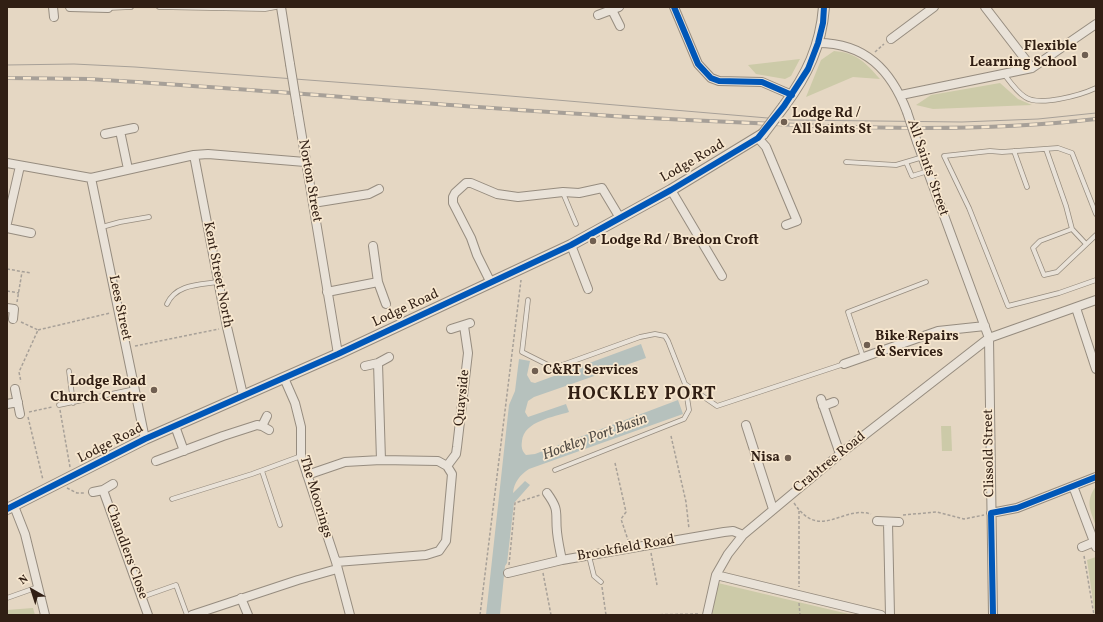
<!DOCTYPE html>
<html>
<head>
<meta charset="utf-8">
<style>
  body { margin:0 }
  #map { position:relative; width:1103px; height:622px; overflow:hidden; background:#e5d7c3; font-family:Vollkorn,serif }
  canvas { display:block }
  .frame { position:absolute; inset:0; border:8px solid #311f14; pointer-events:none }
  .north { position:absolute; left:12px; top:570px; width:40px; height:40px; -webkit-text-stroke:3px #f7e7cf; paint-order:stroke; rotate:321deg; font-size:11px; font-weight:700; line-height:16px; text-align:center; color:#311f14 }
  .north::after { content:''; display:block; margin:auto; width:14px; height:18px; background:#311f14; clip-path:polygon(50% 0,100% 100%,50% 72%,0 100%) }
</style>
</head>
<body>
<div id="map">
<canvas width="1103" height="622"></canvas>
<div class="frame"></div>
<div class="north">N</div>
</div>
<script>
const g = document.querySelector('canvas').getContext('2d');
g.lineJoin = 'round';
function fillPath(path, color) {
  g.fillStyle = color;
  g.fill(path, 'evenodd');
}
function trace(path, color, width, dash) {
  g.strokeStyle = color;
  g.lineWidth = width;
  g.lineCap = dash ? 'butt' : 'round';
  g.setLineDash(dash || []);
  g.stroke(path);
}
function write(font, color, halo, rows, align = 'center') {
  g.font = font + ' Vollkorn,serif';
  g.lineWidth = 3.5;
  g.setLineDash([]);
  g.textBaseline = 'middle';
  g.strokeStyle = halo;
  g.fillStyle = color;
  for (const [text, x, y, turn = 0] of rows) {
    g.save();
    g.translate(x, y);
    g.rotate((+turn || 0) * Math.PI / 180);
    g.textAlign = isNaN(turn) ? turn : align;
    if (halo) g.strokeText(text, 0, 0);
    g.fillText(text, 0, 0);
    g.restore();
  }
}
fillPath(new Path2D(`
  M834,51C857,53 865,62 880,79L853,77L806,97L821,60Z
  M800,59L791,76L785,79L756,74L748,65Z
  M1000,83L1018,99L1032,105L933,109L916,105L931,95Z
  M941,426H951L952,451H942Z
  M1096,486V526C1090,509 1085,502 1096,486Z
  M1096,557V615H1095L1087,560Z
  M718,583L853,615H712Z
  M33,608L35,615H7V610Z`), '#cccaa8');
fillPath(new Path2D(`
  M641,344L646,358L534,397L528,401L525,412L528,417L566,404L569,412C554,417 524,421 522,441C521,447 522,451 526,455L535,454L678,400L683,414L529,469C520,475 514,482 513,493L525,481L530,485L514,503L507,563L505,566L500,615H486L509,405L515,391L519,359L530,361L527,375L531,382L535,383Z`), '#b6c1bd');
const service = new Path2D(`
  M159,7L265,9L276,7
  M108,8L131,7
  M1004,74C1010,82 1017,92 1025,97C1039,107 1081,95 1096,88
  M1046,149L1066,206L1072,229
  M1014,151L1027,187
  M846,162L896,165L923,157
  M906,162L912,176L928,171
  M563,193L576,224
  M1096,214L1072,153L1058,148L1002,152L990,151L944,156L969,208L1008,306L1059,293L1096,280
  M102,227L120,222L149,217
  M1086,244L1072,229L1040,241L1033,248L1044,275L1057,272L1096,235
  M528,300L522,352L554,368L640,337L655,334L665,336L668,341L685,384L717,406L844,364
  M167,304C176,284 199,285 218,282
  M863,357L848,312L926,282
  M69,371L73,403
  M59,405L135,389
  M555,470L684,419L689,410L687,397L691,388
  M262,471L280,525
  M172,499L252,474L301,456
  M589,556L594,576L601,582
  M142,597L176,585L187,615
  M7,598L38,587`);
const minor = new Path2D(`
  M53,7L54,17
  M70,7L108,8
  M281,7L290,64
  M674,7L698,64L711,78L719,81L762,82L792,95
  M985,7L1032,68
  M612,10L620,26
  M598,15L619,7
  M891,39L934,7
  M818,43C865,43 891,70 907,112
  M901,95L1032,68L1096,24
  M298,113L338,354
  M120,131L128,169
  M105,134L134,128
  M758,138L766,147L797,221L786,225
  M917,142L989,338L993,615
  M194,155L227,327L243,395
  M7,163L91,178L194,155L208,154L305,162
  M91,178L145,439
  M671,190L722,276
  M313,203L369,194L379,189
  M7,223L20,166
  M7,228L31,233
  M571,245L588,289
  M373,246L378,282L386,304
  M491,283L477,255L471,238L453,203V197L455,193L466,183H471L497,194L518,197L563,192L579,193L602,188L620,218
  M327,292L378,282
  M7,308L14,309L13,319
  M1076,308L1096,369
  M451,329L470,323
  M378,363L381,460
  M844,364L938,331L985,326
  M365,366L378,363L389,357
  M284,378L295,403L301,427V456L336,562L350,615
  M15,389L20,414
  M821,399L840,454
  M7,404L18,402
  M823,406L834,402
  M746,425L773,509
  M175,426L184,451
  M262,426L267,416
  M156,461L223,436L257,425L262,426L269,430
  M447,466L456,454L457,447L468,353L464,326
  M307,475L345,462L381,460L438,461L447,466L452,474L446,541L439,551L426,555L336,562
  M1073,486L1096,547
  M103,490L148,615
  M93,492L103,490L113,484
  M547,493C560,511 555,512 557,532C558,541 560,551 562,560
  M14,506L25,534L45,615
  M991,513L1017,508L1096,477
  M877,521L899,522
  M888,523L890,615
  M1082,547L1094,542
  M508,573L562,560L724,532L733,531L743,535
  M716,575L881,615
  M241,598L248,615
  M192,615L298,580L337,569
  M707,615L716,575L728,554L743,535L840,454L989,338L1096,300`);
const tertiary = new Path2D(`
  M784,106C807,75 821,46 824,7
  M7,509L145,439L338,354L571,245L671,190L763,134`);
trace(service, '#968c7f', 5.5);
trace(minor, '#968c7f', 10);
trace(tertiary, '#968c7f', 12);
trace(new Path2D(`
  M875,52L884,44
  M7,269L31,273
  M7,291L19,293
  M17,302L22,272
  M21,322L38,330L19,372L21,382
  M38,330L110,313
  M135,346L219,329
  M60,410L70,467
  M29,412L52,407
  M28,417L43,480
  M671,436L686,502L689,529
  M615,463L626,512L621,519L628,540
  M67,488L77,493H85
  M794,503C820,542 842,505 871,514
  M799,511V587
  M903,515L937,512L964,519L984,515
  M651,553L657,585
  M1084,556L1094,615
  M509,565L515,503L540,495
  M543,573L551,615
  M602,587L606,615
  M799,603L800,615
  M480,615L521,280
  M640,615L699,614`), '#a7a098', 1.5, [3, 2]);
trace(service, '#e9e2d8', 4);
trace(minor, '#e9e2d8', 8);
trace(tertiary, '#e9e2d8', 10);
trace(new Path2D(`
  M7,65L74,64L135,67L428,89L791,120L962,122L1038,119L1096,113`), '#a7a098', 1);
const rail = new Path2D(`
  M7,78L89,79C303,92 517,113 731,122C853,128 975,133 1096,119`);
trace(rail, '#a7a098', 4);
trace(rail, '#f7e7cf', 2.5, [8]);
const minorBridge = new Path2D(`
  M290,64L298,113
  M907,112L917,142`);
const tertiaryBridge = new Path2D(`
  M763,134L784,106`);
trace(minorBridge, '#968c7f', 10, []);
trace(tertiaryBridge, '#968c7f', 12, []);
trace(minorBridge, '#e9e2d8', 8);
trace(tertiaryBridge, '#e9e2d8', 10);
trace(new Path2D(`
  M674,7L698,64L711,78L719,81L762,82L792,95
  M7,509L145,439L338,354L571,245L671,190L758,138L784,106L808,69L818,43L823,23L824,7
  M993,615L991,513L1017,508L1096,477`), '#0057b8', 6);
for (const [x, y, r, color] of [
  [1085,55,4,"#705f51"],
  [784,122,4,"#705f51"],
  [593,241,4,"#705f51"],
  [867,345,4,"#705f51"],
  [535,371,4,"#705f51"],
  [154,390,4,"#705f51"],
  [788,458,4,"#705f51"]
]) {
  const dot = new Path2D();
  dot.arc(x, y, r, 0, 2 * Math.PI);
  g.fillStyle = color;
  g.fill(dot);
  trace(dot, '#f7e7cf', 1.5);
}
write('bold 14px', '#311f14', '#f7e7cf', [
  ["Flexible",1077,47,"right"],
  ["Learning School",1077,63,"right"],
  ["Lodge Rd /",792,114],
  ["All Saints St",792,130],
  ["Lodge Rd / Bredon Croft",601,241],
  ["Bike Repairs",875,337],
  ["& Services",875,353],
  ["C&RT Services",543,371],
  ["Lodge Road",146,382,"right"],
  ["Church Centre",146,398,"right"],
  ["Nisa",780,458,"right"]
], 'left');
write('14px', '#311f14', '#f7e7cf', [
  ["Lodge Road",693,162,-30],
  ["All Saints' Street",927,168,71],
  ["Norton Street",309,181,80],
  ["Kent Street North",217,275,79],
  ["Lees Street",119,308,78],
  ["Lodge Road",406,309,-25],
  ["Quayside",463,398,-84],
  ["Lodge Road",111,444,-27],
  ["Clissold Street",990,453,-91],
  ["Crabtree Road",830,463,-39],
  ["The Moorings",315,497,73],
  ["Brookfield Road",626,549,-10],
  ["Chandlers Close",126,552,70]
]);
write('italic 15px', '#534d46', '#f7e7cf', [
  ["Hockley Port Basin",595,438,-20]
]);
g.letterSpacing = '1px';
write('bold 18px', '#311f14', '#f7e7cf', [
  ["HOCKLEY PORT",642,396]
]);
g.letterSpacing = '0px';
</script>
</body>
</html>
